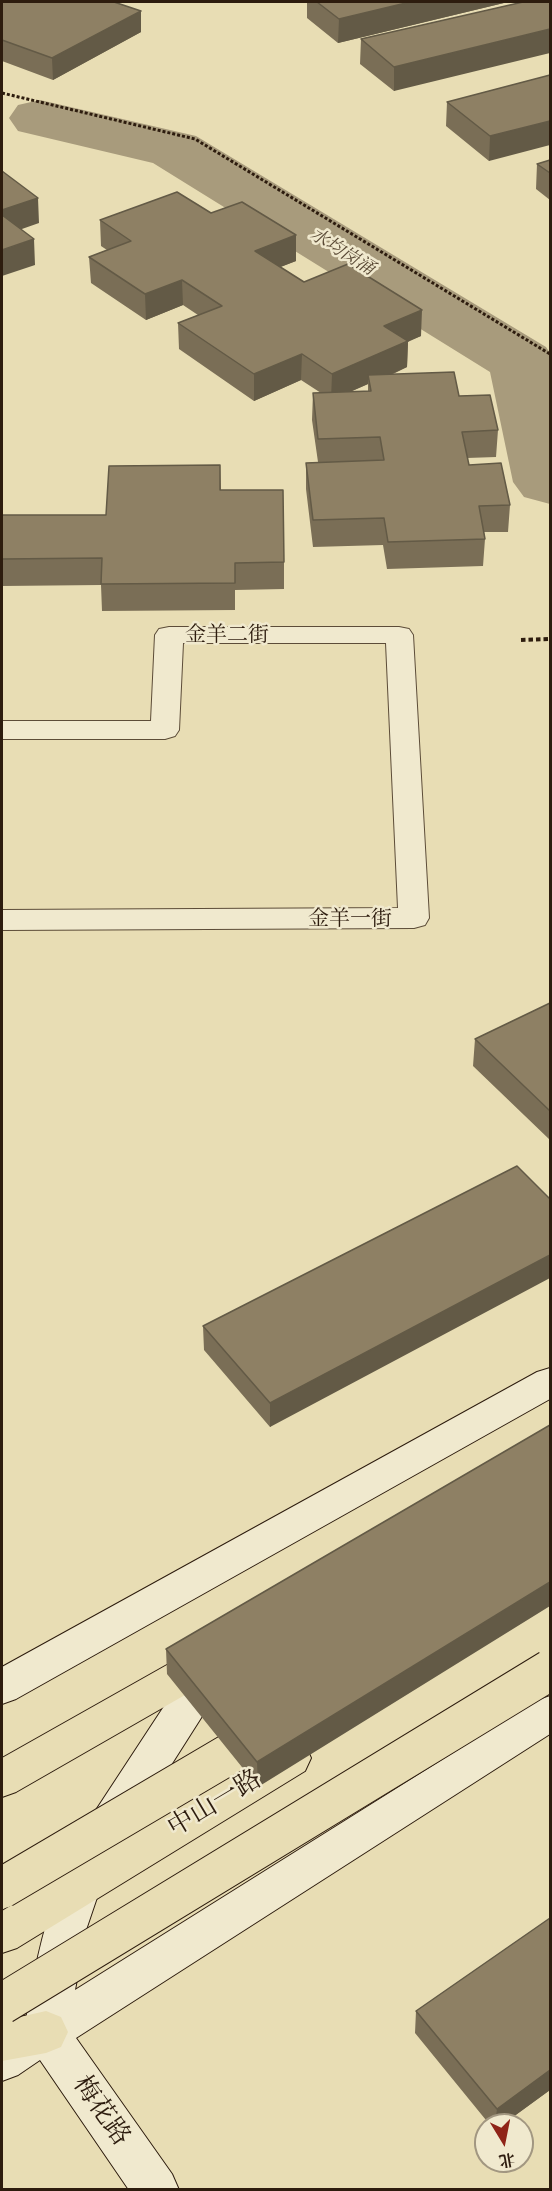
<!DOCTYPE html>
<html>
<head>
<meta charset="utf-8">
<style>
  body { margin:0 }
  #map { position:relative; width:552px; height:2191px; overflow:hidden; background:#e8ddb4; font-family:"Old Standard TT","Noto Serif SC",serif }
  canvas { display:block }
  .frame { position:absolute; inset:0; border:3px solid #2d1c0e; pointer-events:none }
  .north { position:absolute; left:474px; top:2113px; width:60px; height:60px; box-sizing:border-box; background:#f0e9ce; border:2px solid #a29781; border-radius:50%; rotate:170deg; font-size:16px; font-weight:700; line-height:24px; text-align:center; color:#2d1c0e }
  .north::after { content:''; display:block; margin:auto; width:21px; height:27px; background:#8f2418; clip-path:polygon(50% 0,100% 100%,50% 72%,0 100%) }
</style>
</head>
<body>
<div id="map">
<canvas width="552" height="2191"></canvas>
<div class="frame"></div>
<div class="north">北</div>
</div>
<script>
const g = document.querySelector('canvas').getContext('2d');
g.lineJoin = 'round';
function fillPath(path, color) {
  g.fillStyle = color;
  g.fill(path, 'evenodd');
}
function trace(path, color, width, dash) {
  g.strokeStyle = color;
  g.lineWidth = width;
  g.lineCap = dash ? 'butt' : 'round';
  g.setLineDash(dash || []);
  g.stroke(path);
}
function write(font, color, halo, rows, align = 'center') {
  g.font = font + ' "Old Standard TT","Noto Serif SC",serif';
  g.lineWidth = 5;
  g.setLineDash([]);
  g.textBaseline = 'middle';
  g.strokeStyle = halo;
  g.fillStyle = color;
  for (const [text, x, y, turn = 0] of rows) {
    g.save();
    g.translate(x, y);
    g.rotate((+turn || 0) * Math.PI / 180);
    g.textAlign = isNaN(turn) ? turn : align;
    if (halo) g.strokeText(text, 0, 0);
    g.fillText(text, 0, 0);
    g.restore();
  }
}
fillPath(new Path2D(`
  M40,100L196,136L546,347L550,353V504L524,497L513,482L490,372L153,163L18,131L9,118L18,105Z`), '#a89b7c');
const street = new Path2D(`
  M169,627H399L409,629L413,635L429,918L425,925L414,928L2,930V910L398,908L386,643H183L179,730L175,736L165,739H2V721H151L155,635L159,629Z`);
const secondary = new Path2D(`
  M550,1368V1399L16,1699L2,1704V1667L537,1372Z
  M213,1648L227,1653L233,1665L227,1677L126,1836L111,1841L96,1836L90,1823L96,1810L199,1653Z
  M550,1696V1734L76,2038L172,2174L179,2190H129L40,2060L18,2075L2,2081V2036L26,2020C35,1965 46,1912 69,1861L84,1855L99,1861L105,1874L86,1930L75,1990L536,1701Z`);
const primary = new Path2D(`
  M211,1643L225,1648L231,1660L225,1672L16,1792L2,1797V1758L197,1648Z
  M291,1740L305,1745L311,1758L305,1771L17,1948L2,1953V1911L277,1745Z
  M46,2011L61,2017L68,2032L61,2047L46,2053L2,2061V2021Z`);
trace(street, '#5c4c38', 2);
trace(secondary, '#2d1c0e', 2);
trace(primary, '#2d1c0e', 2);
trace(new Path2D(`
  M2,93L195,139L550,354`), '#2d1c0e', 3, [3, 2]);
trace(new Path2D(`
  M521,640L550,639`), '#2d1c0e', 4, [4.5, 3]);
fillPath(street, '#f0e9ce');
fillPath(secondary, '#f0e9ce');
fillPath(primary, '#e8ddb4');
const highwayBridge = new Path2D(`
  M2,1888L270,1730
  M2,2004L550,1670`);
trace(highwayBridge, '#2d1c0e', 42, []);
trace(highwayBridge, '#e8ddb4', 40);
fillPath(new Path2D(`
  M2,2L141,11V32L53,80L2,61Z
  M307,2H508L338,43L307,18Z
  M523,2L394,91L360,64L361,39Z
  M550,75L489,161L446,126L447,102Z
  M550,160V200L536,189L537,164Z
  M211,213L296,261L280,267L304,282L421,336L408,341L407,367L393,374L459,396L498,430L496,457L467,458L469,465L510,505L508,532H484L485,539L483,566L387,569L383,545L313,547L306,489V463L318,462L312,420L313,393H321L301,380L254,401L179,349L178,323L198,315L183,305L146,320L91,283L89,257L107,250L101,246L100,220ZM368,384V391L350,392Z
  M220,465L221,490L284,562V589L235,590V610L102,611L101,585L2,586V515H106Z
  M550,1003V1140L473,1066L475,1039Z
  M550,1199L270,1427L204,1350L203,1326Z
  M550,1425L258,1787L167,1674L166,1649Z
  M550,1918V2090L502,2125H490L415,2033L416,2011Z`), '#7a6e56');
fillPath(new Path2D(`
  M410,2H508L338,43L339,19Z
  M141,11V32L53,80L52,58Z
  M550,29V53L394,91V67Z
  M550,121V145L489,161L490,136Z
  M38,198L39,223L2,236V210Z
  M296,235V261L255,277V251Z
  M34,239L35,265L2,276V250Z
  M182,280L183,305L146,320L145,294Z
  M422,310L421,336L401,345L408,341L407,367L370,384L368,375V384L331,400L332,374L384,326Z
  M302,354L301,380L254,401V374Z
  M550,1255V1278L270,1427V1403Z
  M550,1582V1606L258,1787L257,1762Z
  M550,2070V2090L502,2125H495L497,2109Z`), '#635a46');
const building = new Path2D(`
  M2,2H114L141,11L52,58L2,40Z
  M317,2H410L339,19Z
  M523,2H550V29L394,67L361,39Z
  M550,75V121L490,136L447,102Z
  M550,160V173L537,164Z
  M2,171L38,198L2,210Z
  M177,192L211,213L242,202L296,235L255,251L304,282L348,264L422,310L384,326L408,341L332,374L302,354L254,374L178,323L222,306L182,280L145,294L89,257L131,241L100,220Z
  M2,215L34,239L2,250Z
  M454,372L459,396L490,395L498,430L462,432L469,465L501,463L510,505L479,506L485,539L388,542L384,518L313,520L306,463L384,460L380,437L318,439L313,393L371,391L368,375Z
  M220,465V490H283L284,562L235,563V583L101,584L102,558L2,559V515H106L109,466Z
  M550,1003V1111L475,1039Z
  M517,1166L550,1199V1255L270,1403L203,1326Z
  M550,1425V1582L257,1762L166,1649Z
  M550,1918V2070L497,2109L416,2011Z`);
fillPath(building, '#8e8064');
trace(building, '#635a46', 1.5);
write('italic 18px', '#584834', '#f0e9ce', [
  ["水均岗涌",342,252,32]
]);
write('21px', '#2d1c0e', '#f0e9ce', [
  ["金羊二街",227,635],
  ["金羊一街",350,919]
]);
write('26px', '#2d1c0e', '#f0e9ce', [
  ["中山一路",215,1804,-31],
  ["梅花路",101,2111,55]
]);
</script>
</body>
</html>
